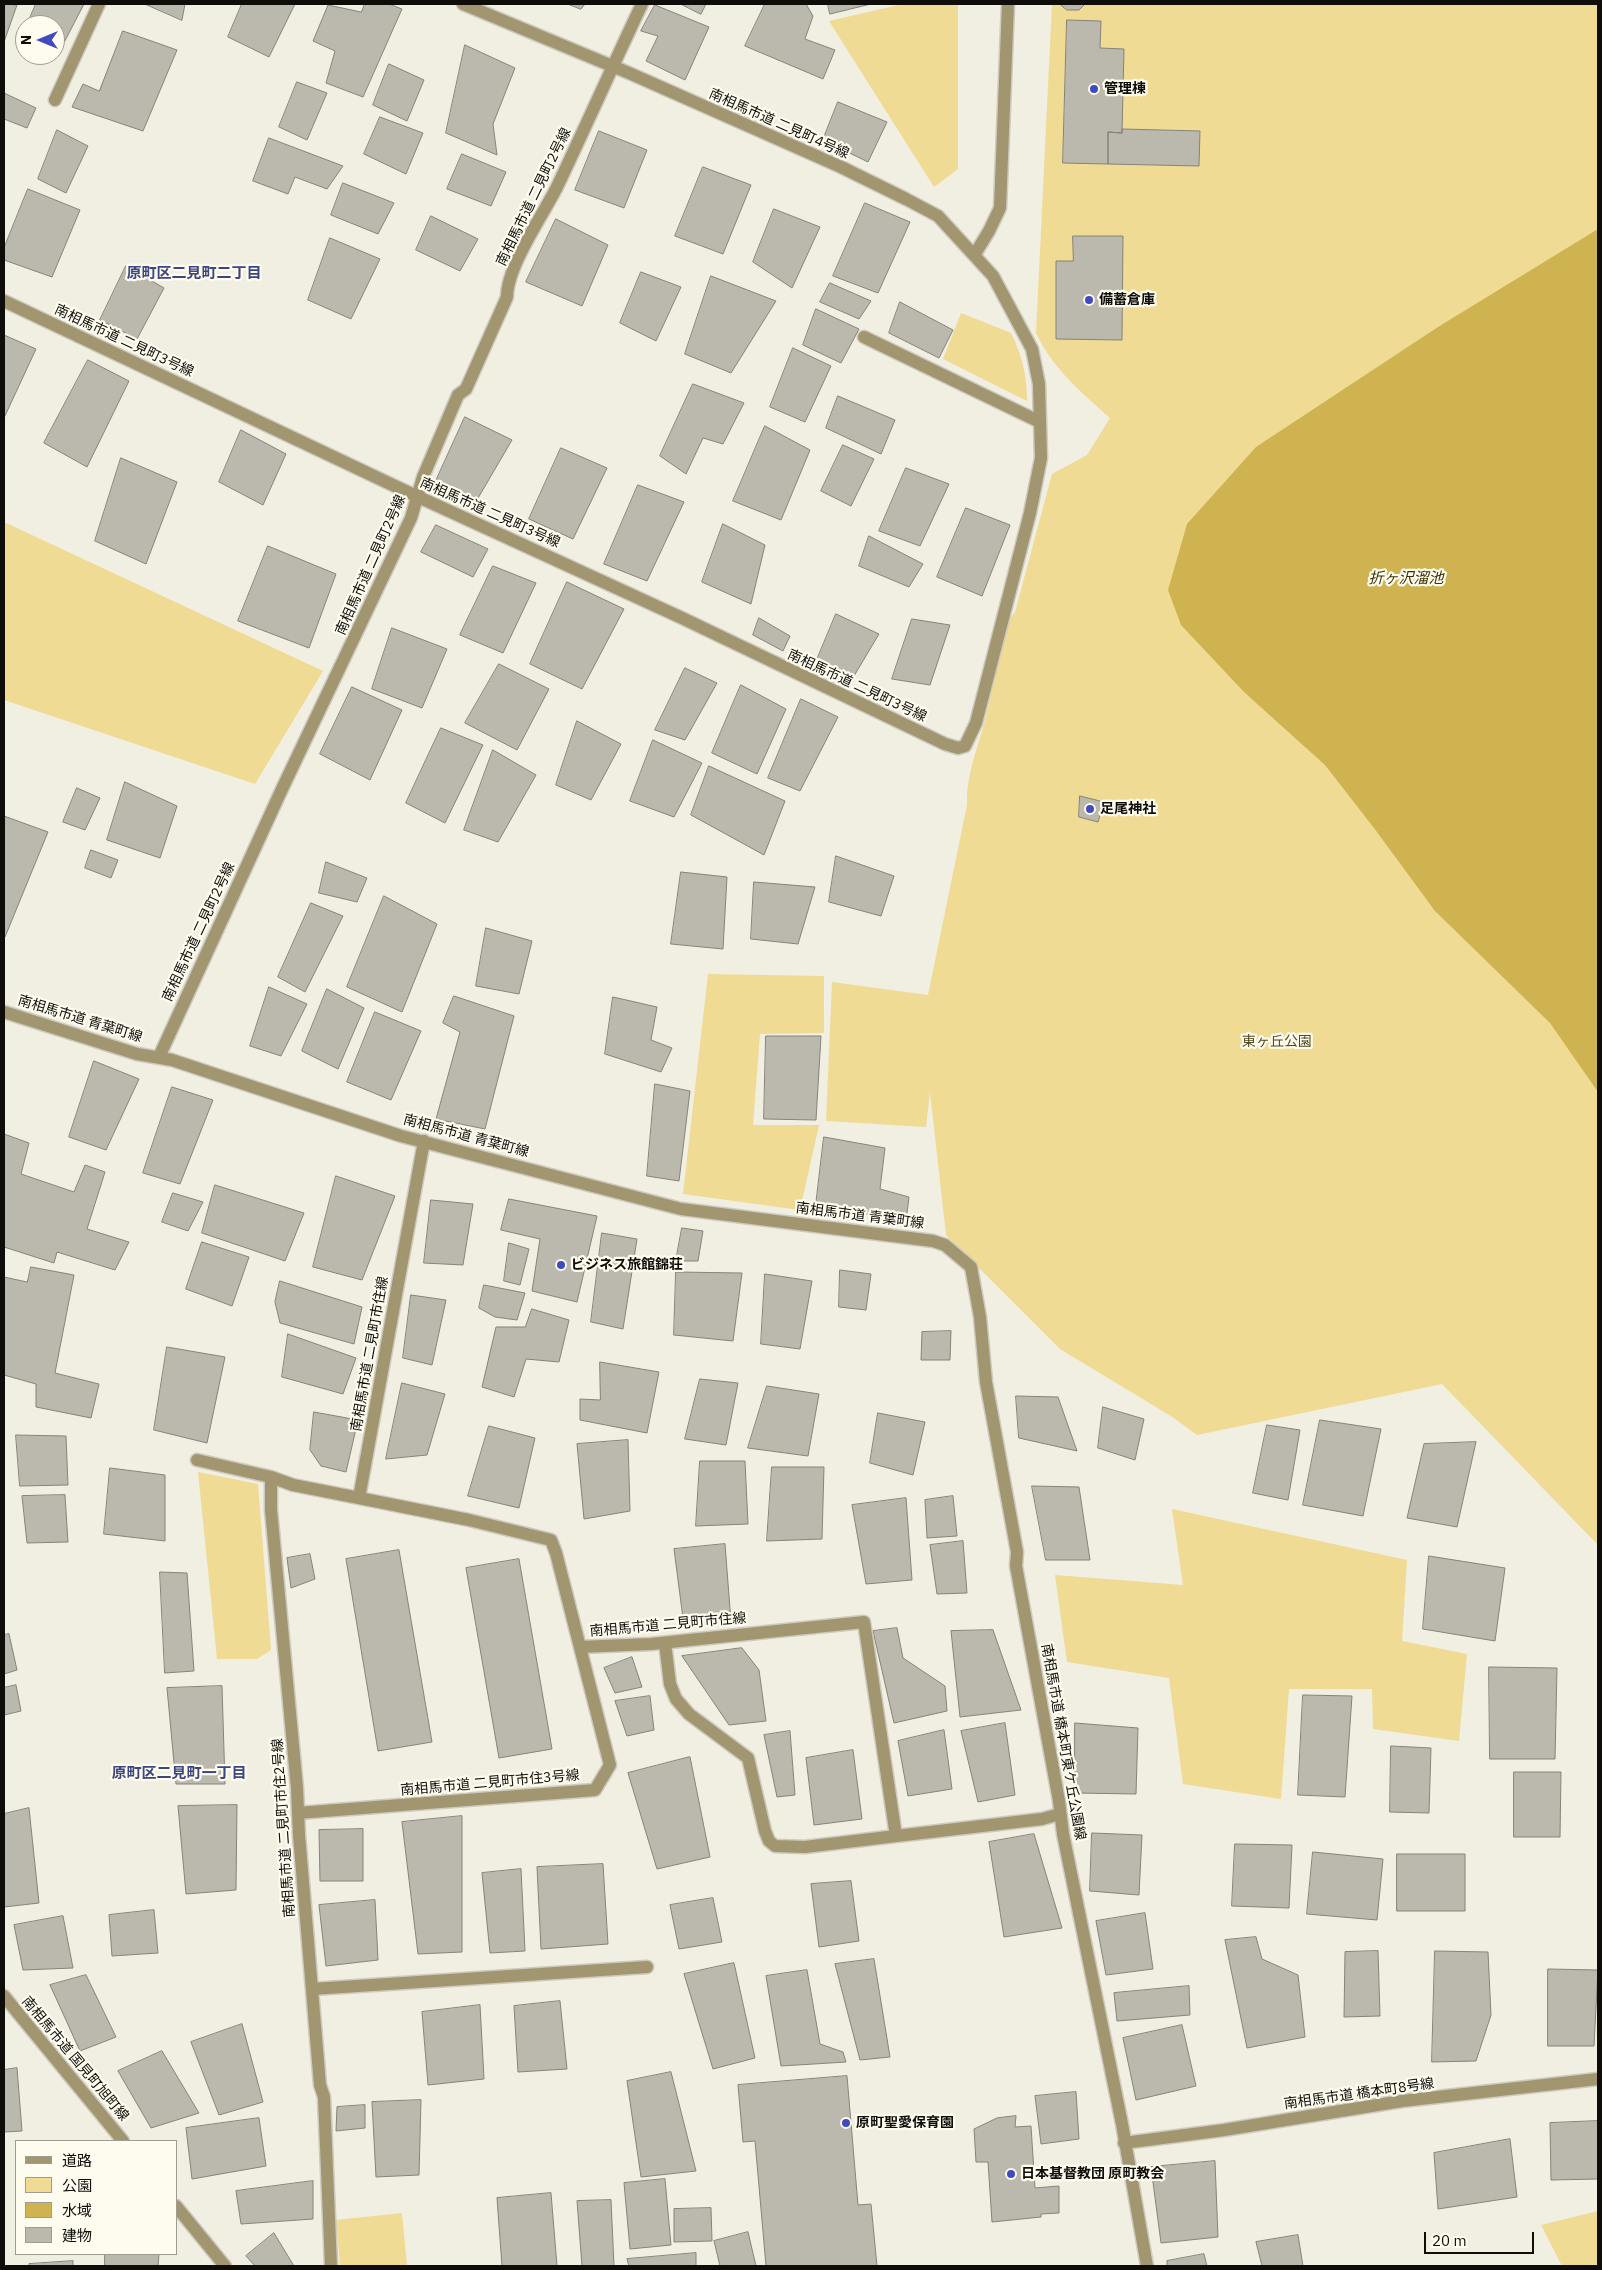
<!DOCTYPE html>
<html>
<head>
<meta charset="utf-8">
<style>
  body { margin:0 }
  #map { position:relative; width:1602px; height:2270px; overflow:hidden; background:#f1eee2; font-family:"IBM Plex Sans","Noto Sans JP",sans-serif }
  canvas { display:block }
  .frame { position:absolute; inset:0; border:5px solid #0e0d0a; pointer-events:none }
  .legend { position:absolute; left:15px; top:2140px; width:162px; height:115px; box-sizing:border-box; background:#fefbef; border:1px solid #9e9c93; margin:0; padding:6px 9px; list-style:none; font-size:15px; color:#0e0d0a }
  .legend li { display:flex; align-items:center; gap:10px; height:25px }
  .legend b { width:25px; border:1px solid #9e9c93 }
  .north { position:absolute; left:15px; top:15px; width:50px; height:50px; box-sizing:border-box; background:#fefbef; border:1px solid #9e9c93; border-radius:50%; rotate:270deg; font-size:14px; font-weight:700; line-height:20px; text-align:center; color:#0e0d0a }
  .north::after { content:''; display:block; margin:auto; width:18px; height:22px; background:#414bbf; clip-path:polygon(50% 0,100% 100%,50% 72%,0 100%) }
  .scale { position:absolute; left:1424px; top:2232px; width:110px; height:22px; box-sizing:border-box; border:2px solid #0e0d0a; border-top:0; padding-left:6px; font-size:15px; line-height:18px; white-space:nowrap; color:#0e0d0a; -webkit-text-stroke:4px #fefbef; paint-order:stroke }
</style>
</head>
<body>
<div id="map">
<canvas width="1602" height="2270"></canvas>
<div class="frame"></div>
<ul class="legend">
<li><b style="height:6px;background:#a1966f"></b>道路</li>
<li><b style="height:14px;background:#f0db94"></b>公園</li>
<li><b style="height:14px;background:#cfb351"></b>水域</li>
<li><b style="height:14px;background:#bbb8ae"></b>建物</li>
</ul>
<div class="north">N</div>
<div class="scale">20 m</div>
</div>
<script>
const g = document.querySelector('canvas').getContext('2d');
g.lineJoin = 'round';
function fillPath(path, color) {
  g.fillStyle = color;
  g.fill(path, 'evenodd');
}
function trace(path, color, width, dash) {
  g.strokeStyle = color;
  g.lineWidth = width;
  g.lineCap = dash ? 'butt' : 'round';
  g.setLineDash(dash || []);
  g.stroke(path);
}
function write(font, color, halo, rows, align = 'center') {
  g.font = font + ' "IBM Plex Sans","Noto Sans JP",sans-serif';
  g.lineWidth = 4.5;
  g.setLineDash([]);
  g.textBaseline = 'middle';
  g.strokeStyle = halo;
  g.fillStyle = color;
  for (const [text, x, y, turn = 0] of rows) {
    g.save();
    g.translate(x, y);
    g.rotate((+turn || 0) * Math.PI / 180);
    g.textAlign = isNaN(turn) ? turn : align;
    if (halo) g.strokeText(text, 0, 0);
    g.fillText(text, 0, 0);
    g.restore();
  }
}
fillPath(new Path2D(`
  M903,4H958V169L934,187L829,21Z
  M1052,4H1598V1545L1442,1384L1197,1435L1174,1418L1060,1349L946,1235L930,1092L926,1127L826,1121L832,982L928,995L967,805C966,778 975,756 982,731C992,696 997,660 1005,625L1015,612L1052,474L1087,455L1110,418C1081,392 1053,369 1036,333Z
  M961,313L1011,333C1022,355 1027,376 1027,401L943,359Z
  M4,522L323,671L255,784L4,700Z
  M708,974L824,976V1033L760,1034L753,1125H819L800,1210L683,1194Z
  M198,1472L258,1484L271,1650L257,1659H217Z
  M1172,1509L1407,1560L1402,1641L1467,1654L1459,1741L1373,1729L1372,1689H1289L1281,1799L1183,1784L1169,1678L1067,1662L1055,1575L1183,1585Z
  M1598,2211V2266H1562L1541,2225Z
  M402,2213L407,2266H340L336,2220Z`), '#f0db94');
fillPath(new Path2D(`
  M1598,229V1092L1550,1023L1435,911L1374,828L1325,765L1244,692L1181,625L1168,590L1187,524L1256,447L1438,327Z`), '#cfb351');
const building = new Path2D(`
  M4,4L17,5L4,42Z
  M36,4H84L56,58L48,55H55V25H27Z
  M145,4H185L182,20Z
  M242,4H295L269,57L228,37Z
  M365,4H389L402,9L363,97L326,83L335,51L313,41L328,5L361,12Z
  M568,4H585L581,9Z
  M681,4H706L701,14Z
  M765,4H806L813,16L805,39L835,50L823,79L745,46Z
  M828,4H871L830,14Z
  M1060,4H1085L1079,10H1067Z
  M655,5L709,27L685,80L646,61L658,36L641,31Z
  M1067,20L1101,21L1100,48L1124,49L1122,133L1108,132V164L1063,163Z
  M25,29V46L19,43Z
  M123,31L177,50L143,131L72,107L83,84L99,91Z
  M465,45L515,68L493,124L497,155L446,133Z
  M389,64L424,80L407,121L373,105Z
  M297,82L327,93L307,140L279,127Z
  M4,93L36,108L27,128L4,119Z
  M838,102L887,122L868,162L823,140Z
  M380,117L423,133L406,174L364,154Z
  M1122,129L1200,131L1199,166L1108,164V132L1122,133Z
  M57,130L88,146L66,193L38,179Z
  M599,131L647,150L624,208L575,190Z
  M269,138L343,166L327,189L295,177L288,194L253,181Z
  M462,154L506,172L491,206L447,189Z
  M703,167L751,185L723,254L675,236Z
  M343,183L394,203L378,234L331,215Z
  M28,189L80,210L52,277L4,260V248Z
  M865,203L910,222L878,293L833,276Z
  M774,209L820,227L792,288L753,262Z
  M431,216L478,239L460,271L416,250Z
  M556,219L608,245L582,306L526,282Z
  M1073,236H1123L1122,340L1056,339V261H1073Z
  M330,238L380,259L351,319L308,300Z
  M126,266L164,288L137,339L100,320Z
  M641,272L681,287L656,341L620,323Z
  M711,276L776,301L731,373L685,354Z
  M830,283L871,301L859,319L820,302Z
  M900,302L953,330L939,358L889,333Z
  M816,309L859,329L841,363L803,345Z
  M4,335L36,349L4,418Z
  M793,348L831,366L805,422L770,407Z
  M88,360L129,381L87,467L44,443Z
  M693,384L744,403L723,444L703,438L686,474L660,456Z
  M838,396L895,420L881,454L826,428Z
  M465,417L512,440L474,505L435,483Z
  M765,426L810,450L781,520L733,501Z
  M241,430L286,454L263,505L219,482Z
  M843,445L874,459L851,506L821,491Z
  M561,448L607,468L573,539L529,519Z
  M121,458L177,482L146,564L95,541Z
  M906,468L949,484L920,546L879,531Z
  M638,485L684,502L647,581L604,564Z
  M966,508L1010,525L982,596L937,577Z
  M723,524L765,545L751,604L702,582Z
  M436,525L488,549L473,577L421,552Z
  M869,536L923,564L909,587L859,566Z
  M268,546L336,574L309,648L238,621Z
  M493,566L536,583L503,653L460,635Z
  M567,582L624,609L582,689L530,664Z
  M836,614L879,634L851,681L816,662Z
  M759,618L790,636L783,651L753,635Z
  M912,619L950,625L930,685L892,679Z
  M392,628L447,649L422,708L372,689Z
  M499,664L549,689L517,750L465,723Z
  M685,668L717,683L685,740L655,730Z
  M741,685L786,709L757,774L712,753Z
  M352,687L402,710L370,780L320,754Z
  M801,699L838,717L800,791L768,778Z
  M577,721L621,744L591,800L556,785Z
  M441,728L483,745L445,823L406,803Z
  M653,740L702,763L674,817L630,801Z
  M493,750L536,775L498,842L464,830Z
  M709,766L785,801L764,855L691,815Z
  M125,782L177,806L160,858L107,840Z
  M77,788L100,798L85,830L63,822Z
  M1080,796L1104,802L1098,822L1079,817Z
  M4,816L48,832L5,937H4Z
  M91,850L118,860L111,878L85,868Z
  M836,856L894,876L881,916L829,902Z
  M326,862L367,878L357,902L319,893Z
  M681,872L727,877L723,949L671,944Z
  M754,882L815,887L798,944L751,939Z
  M384,896L437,924L402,1012L347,987Z
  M311,903L343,916L305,992L278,977Z
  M486,928L532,941L519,994L476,986Z
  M269,987L307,1004L281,1056L250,1046Z
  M327,989L364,1008L338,1069L302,1051Z
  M454,996L514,1016L485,1129L436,1119L460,1032L443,1023Z
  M613,997L657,1007L651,1040L672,1048L661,1072L605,1054Z
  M375,1012L421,1031L391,1100L347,1082Z
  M766,1036H821L816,1120L764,1119Z
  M94,1061L139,1079L106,1150L69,1137Z
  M655,1084L690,1091L679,1181L647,1176Z
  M172,1087L213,1100L180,1184L143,1173Z
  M4,1134L29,1143L21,1174L74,1192L85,1165L105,1172L87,1229L129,1242L115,1270L57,1252L54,1263L4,1247Z
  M824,1137L885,1148L880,1189L909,1197L906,1221L816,1205Z
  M336,1176L395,1196L362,1280L313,1267Z
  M215,1185L304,1213L285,1261L202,1233Z
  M173,1193L203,1202L188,1231L162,1222Z
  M509,1199L597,1216L577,1302L532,1291L540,1239L501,1230Z
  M431,1200L473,1204L463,1265L424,1263Z
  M682,1228L703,1231L698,1261H676Z
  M602,1233L637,1239L623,1329L591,1322Z
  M202,1242L249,1257L232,1306L186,1289Z
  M509,1243L529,1249L520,1285L504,1281Z
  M31,1267L74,1275L55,1373L99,1384L91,1418L36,1407V1384L4,1375V1277L27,1282Z
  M840,1270L871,1274L866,1310L839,1307Z
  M676,1272L742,1273L733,1341L674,1335Z
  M765,1274L812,1281L800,1349L761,1344Z
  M280,1281L362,1307L354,1344L280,1323L275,1302Z
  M484,1285L525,1293L517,1320L495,1317L479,1308Z
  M411,1295L446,1300L432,1365L403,1358Z
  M532,1309L569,1320L559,1362L526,1359L514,1397L482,1387L496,1327H525Z
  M951,1331L950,1360H921L922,1332Z
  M288,1334L356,1358L343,1394L282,1377Z
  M167,1347L225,1357L207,1443L154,1430Z
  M600,1362L659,1372L647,1433L580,1420V1399L600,1400Z
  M700,1379L738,1383L726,1445L685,1439Z
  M402,1383L445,1394L427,1455L386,1459Z
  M767,1386L819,1394L808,1456L748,1448Z
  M1016,1396L1058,1397L1077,1451L1019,1438Z
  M1103,1407L1144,1419L1135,1460L1098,1448Z
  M314,1412L358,1420L346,1472L321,1466L310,1450Z
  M878,1413L925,1422L913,1475L870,1463Z
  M1320,1420L1381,1429L1363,1516L1303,1505Z
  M1267,1425L1300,1430L1288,1500L1253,1493Z
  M489,1426L535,1438L519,1508L468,1496Z
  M16,1435L66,1436L68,1485L20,1486Z
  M628,1440L630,1511L584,1519L577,1444Z
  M1476,1442L1457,1527L1407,1518L1424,1444Z
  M700,1461H745L748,1524L696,1526Z
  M772,1467H824L822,1539L767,1541Z
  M110,1468L165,1475V1541L104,1534Z
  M1032,1486L1079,1487L1090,1560H1046Z
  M65,1495L68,1542L27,1543L22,1496Z
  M953,1496L957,1536L927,1538L925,1500Z
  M906,1498L912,1580L866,1584L852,1505Z
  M963,1541L967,1593L937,1594L930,1545Z
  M725,1544L731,1622L684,1626L674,1549Z
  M399,1550L432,1742L378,1751L346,1559Z
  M310,1554L315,1579L291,1588L287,1558Z
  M1429,1556L1505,1568L1495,1641L1423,1629Z
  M519,1559L552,1749L499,1758L466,1568Z
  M160,1572L187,1573L194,1671L165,1673Z
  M897,1628L903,1658L945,1686L947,1711L894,1723L873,1631Z
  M993,1630L1021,1710L960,1717L951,1631Z
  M9,1634L17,1670L4,1674V1635Z
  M742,1648L759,1670L766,1721L729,1725L682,1656Z
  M632,1657L642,1687L615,1693L604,1668Z
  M1489,1667L1557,1668L1555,1759H1490Z
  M16,1685L21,1711L4,1715V1688Z
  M222,1686L225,1784H176L167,1688Z
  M1303,1695L1352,1696L1345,1797L1298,1795Z
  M650,1696L654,1730L627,1736L615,1701Z
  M1005,1723L1015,1795L978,1802L961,1731Z
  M1075,1723L1138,1728L1136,1794L1075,1793Z
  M944,1730L952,1789L908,1796L898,1741Z
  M790,1731L795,1795L777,1797L764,1735Z
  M1391,1746L1431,1748L1429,1813L1390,1812Z
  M853,1750L862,1819L814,1825L806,1758Z
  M690,1757L710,1857L657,1869L628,1773Z
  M1514,1772H1561L1560,1837H1514Z
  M237,1805L236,1890L186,1894L178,1806Z
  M29,1808L39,1903L4,1907V1814Z
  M462,1816V1952L418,1954L402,1822Z
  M363,1829V1881H320L319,1830Z
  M1092,1833L1142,1835L1139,1895L1090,1891Z
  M1034,1834L1062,1928L1004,1937L989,1842Z
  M1235,1844L1292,1845L1289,1908L1232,1906Z
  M1313,1852L1383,1859L1377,1920L1307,1914Z
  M1397,1854H1465V1911H1397Z
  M603,1864L608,1944L541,1949L537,1867Z
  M521,1869L525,1951L490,1953L482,1873Z
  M851,1881L859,1941L819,1947L811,1884Z
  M713,1898L722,1942L679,1949L670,1905Z
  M375,1900L378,1960L326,1966L319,1905Z
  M154,1910L158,1953L112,1956L109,1915Z
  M1145,1913L1153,1969L1106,1975L1096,1921Z
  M63,1916L73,1968L23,1970L14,1925Z
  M1256,1937L1262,1959L1298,1975L1305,2037L1247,2048L1225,1940Z
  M1378,1951L1380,2016L1344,2017L1345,1952Z
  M1435,1951L1488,1952L1491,2015L1476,2061L1432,2062Z
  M874,1959L890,2057L860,2060L835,1964Z
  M734,1963L755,2058L713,2069L684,1974Z
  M1548,1969L1598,1970L1594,2046H1548Z
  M807,1970L820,2044L843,2052L846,2062L781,2066L766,1976Z
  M86,1975L116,2037L80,2051L50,1985Z
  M1189,1986L1190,2015L1117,2021L1114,1993Z
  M560,2001L567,2069L518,2072L514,2006Z
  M480,2005L484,2079L428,2085L422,2012Z
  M242,2024L263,2102L219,2115L191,2042Z
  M1182,2025L1196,2086L1136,2100L1123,2038Z
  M162,2051L199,2113L151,2128L118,2071Z
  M17,2068L22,2131L4,2132V2070Z
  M671,2072L696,2171L641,2177L627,2081Z
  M847,2076L858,2205L871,2204L877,2266H766L755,2141L743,2142L738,2085Z
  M1076,2092L1079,2139L1041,2144L1035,2096Z
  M421,2100L419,2175L376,2177L372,2102Z
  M365,2105V2128L336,2131L337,2107Z
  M1016,2116L1015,2127L1031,2126L1035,2188L1059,2186V2213L1041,2214V2217L992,2222L988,2162H976L974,2129L997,2118Z
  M259,2118L266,2166L192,2179L186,2128Z
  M1598,2121V2179L1551,2180L1550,2123Z
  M1510,2139L1517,2197L1438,2209L1434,2153Z
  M1215,2161L1218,2237L1161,2243L1151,2167Z
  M665,2179L671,2245L630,2249L624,2183Z
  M313,2181V2219L241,2224L236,2191Z
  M551,2193L557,2266H502L497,2198Z
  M611,2200L614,2266H582L577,2201Z
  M711,2208L712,2241L674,2242V2209Z
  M748,2232L756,2266H720L714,2241Z
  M274,2233L294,2266H255L246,2256Z
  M1298,2235L1303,2266H1262L1256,2242Z
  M696,2253V2266H629L627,2259Z
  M105,2254H159L158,2266H105Z
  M1204,2254L1207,2266H1167V2261Z
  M73,2261V2266H29V2264Z`);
fillPath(building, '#bbb8ae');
trace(building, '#868379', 1);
const minor = new Path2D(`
  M55,100L99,4
  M4,301L399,488L682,618L945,744L958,748L965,746L976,723L1030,513L1041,458L1039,384L1032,349L993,276L938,216L906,199L841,167L629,73L463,4
  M864,337L1040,422
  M4,1012L137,1054L172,1060L401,1136L681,1209L933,1241L945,1245L971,1267L980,1317L986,1382L1017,1552L1016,1566L1059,1801L1063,1834L1122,2124L1147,2266
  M159,1057L282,789L411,518L423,477L458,395L466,389L507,297C507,266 543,215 557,187C586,126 613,65 642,4
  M197,1460L271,1477
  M665,1643L670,1684L676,1699L689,1714L748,1758L765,1831L769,1841L775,1846L805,1847L896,1836
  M580,1647L651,1644L864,1622L896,1836L1042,1819L1060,1814
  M298,1813L595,1790L610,1765L556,1553L551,1540L469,1520L359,1498L424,1141
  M312,1989L647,1967
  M4,1996L123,2141
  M1124,2143L1224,2130L1402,2101L1598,2079
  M176,2206L225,2266
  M331,2266L324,2097L320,2085L299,1835L297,1788L271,1510V1477L293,1485L359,1498`);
const tertiary = new Path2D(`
  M975,254L989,231L1000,208L1008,4`);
trace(minor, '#cdcabf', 15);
trace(tertiary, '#cdcabf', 15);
trace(minor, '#a1966f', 12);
trace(tertiary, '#a1966f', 12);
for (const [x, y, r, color] of [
  [1094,89,5,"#414bbf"],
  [1089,300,5,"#414bbf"],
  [1090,809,5,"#414bbf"],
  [561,1265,5,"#414bbf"],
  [846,2123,5,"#414bbf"],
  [1011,2174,5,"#414bbf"]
]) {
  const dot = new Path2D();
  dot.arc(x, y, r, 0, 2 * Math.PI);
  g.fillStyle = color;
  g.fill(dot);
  trace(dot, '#fefbef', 2);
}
write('bold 14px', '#0e0d0a', '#fefbef', [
  ["管理棟",1104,89],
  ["備蓄倉庫",1099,300],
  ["足尾神社",1100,809],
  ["ビジネス旅館錦荘",571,1265],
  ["原町聖愛保育園",856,2123],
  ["日本基督教団 原町教会",1021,2174]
], 'left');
write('14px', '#0e0d0a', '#fefbef', [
  ["南相馬市道 二見町4号線",779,124,24],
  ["南相馬市道 二見町2号線",534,197,-64],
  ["南相馬市道 二見町3号線",124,341,25],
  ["南相馬市道 二見町3号線",490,513,24],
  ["南相馬市道 二見町2号線",371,565,-66],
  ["南相馬市道 二見町3号線",857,686,25],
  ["南相馬市道 二見町2号線",199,932,-65],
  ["南相馬市道 青葉町線",80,1019,17],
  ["南相馬市道 青葉町線",466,1136,15],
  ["南相馬市道 青葉町線",860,1216,7],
  ["南相馬市道 二見町市住線",370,1354,-80],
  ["南相馬市道 二見町市住線",668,1625,-5],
  ["南相馬市道 橋本町東ケ丘公園線",1063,1742,80],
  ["南相馬市道 二見町市住3号線",490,1783,-5],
  ["南相馬市道 二見町市住2号線",284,1828,-94],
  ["南相馬市道 国見町旭町線",75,2059,50],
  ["南相馬市道 橋本町8号線",1359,2094,-8]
]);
write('14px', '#52471e', '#fefbef', [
  ["東ヶ丘公園",1277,1042]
]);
write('bold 15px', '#3c4682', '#fefbef', [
  ["原町区二見町二丁目",194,274],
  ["原町区二見町一丁目",179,1774]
]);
write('italic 15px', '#3c3004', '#fefbef', [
  ["折ヶ沢溜池",1406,579]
]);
</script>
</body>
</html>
